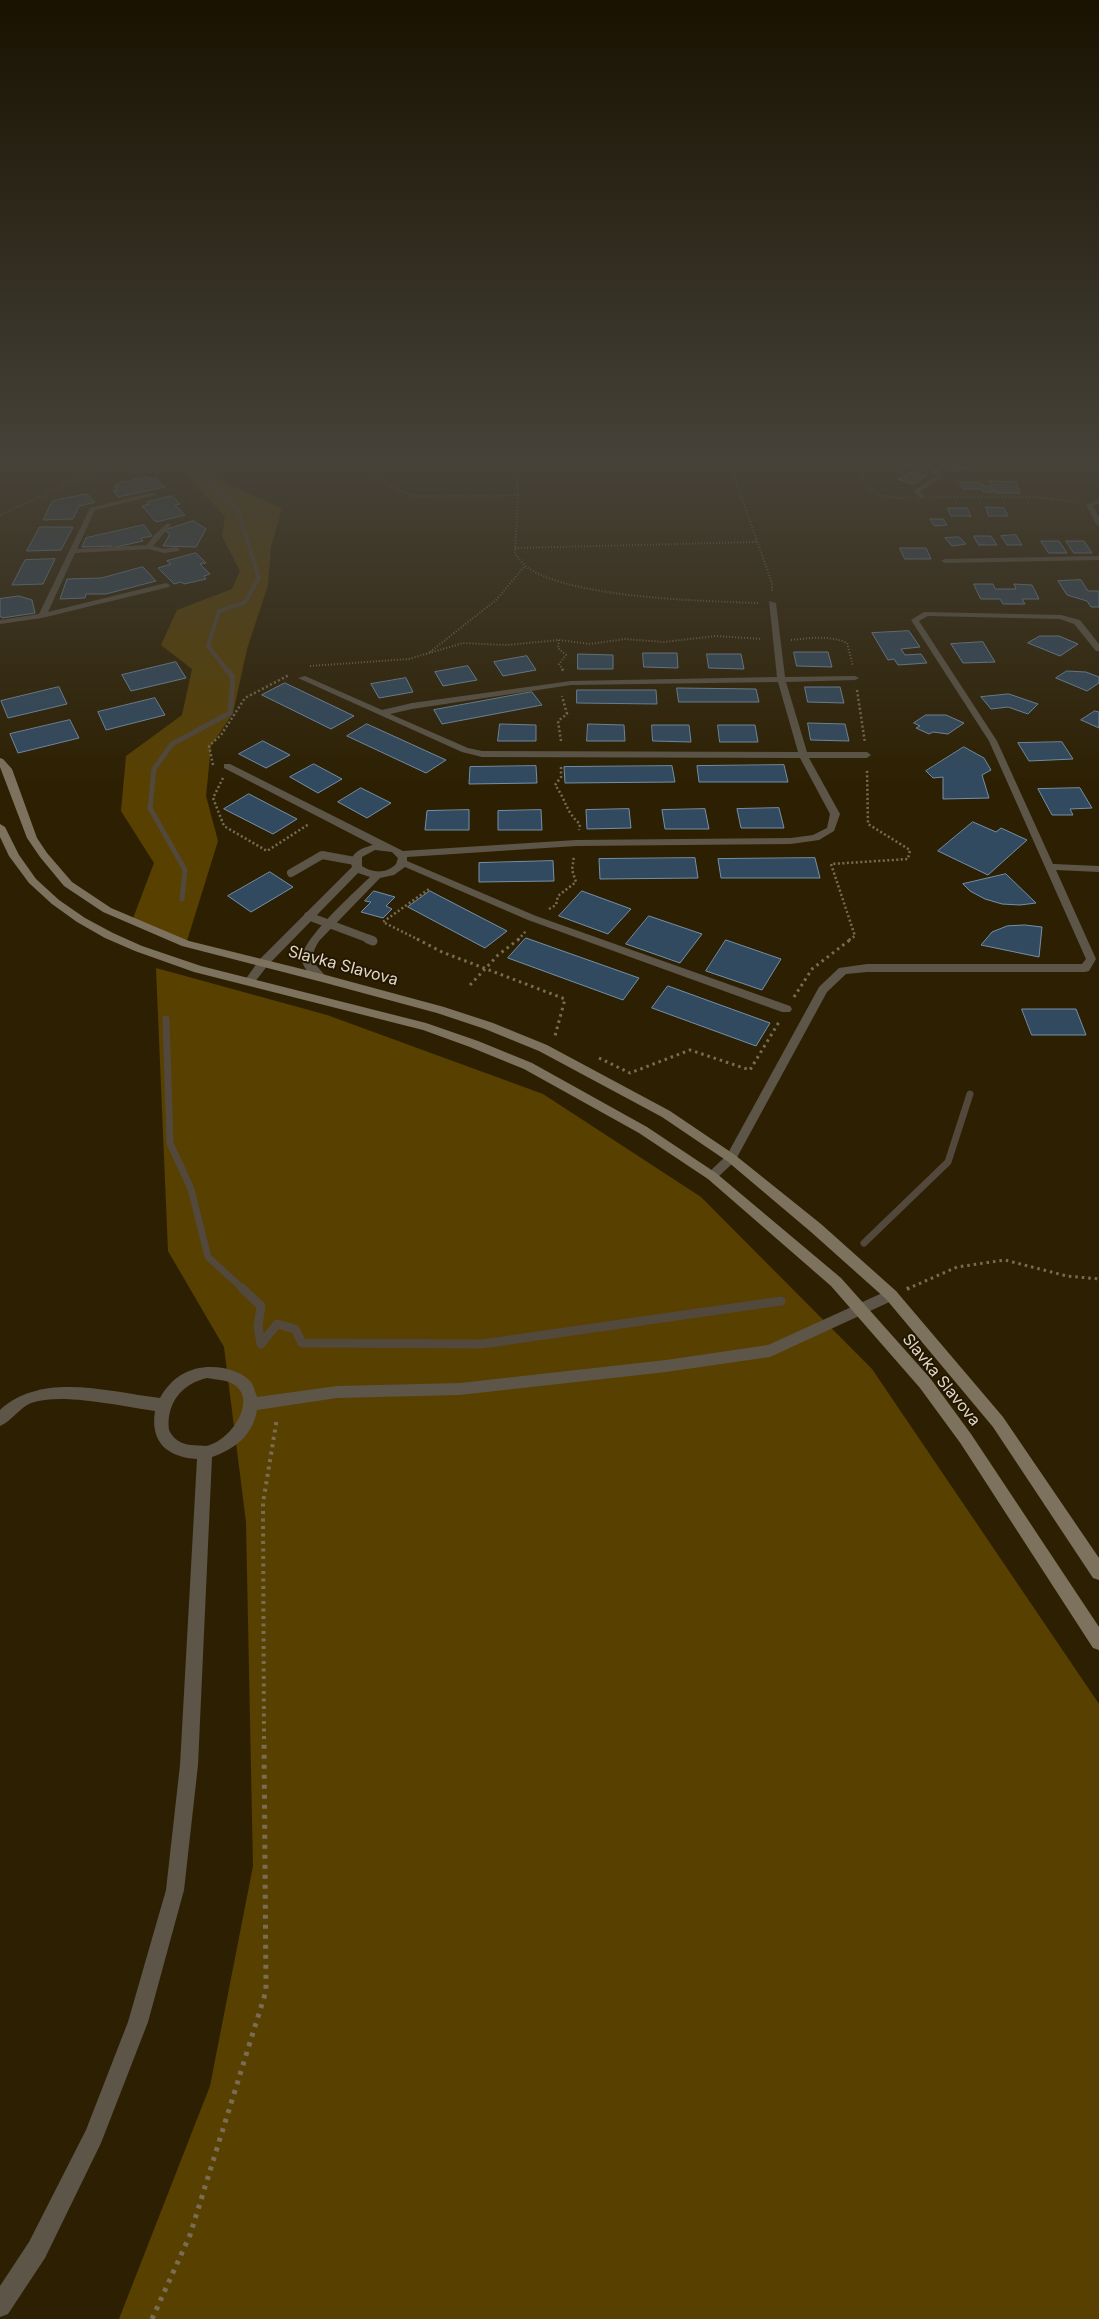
<!DOCTYPE html>
<html>
<head>
<meta charset="utf-8">
<style>
  body { margin:0 }
  canvas { display:block; background:#2d2002 }
</style>
</head>
<body>
<canvas width="1099" height="2319"></canvas>
<script>
const g = document.querySelector('canvas').getContext('2d');
g.lineJoin = 'round';
function fillPath(path, color) {
  g.fillStyle = color;
  g.fill(path, 'evenodd');
}
function trace(path, color, width, dash) {
  g.strokeStyle = color;
  g.lineWidth = width;
  g.lineCap = dash ? 'butt' : 'round';
  g.setLineDash(dash || []);
  g.stroke(path);
}
function write(font, color, halo, rows, align = 'center') {
  g.font = font + ' Inter,sans-serif';
  g.lineWidth = 4;
  g.setLineDash([]);
  g.textBaseline = 'middle';
  g.strokeStyle = halo;
  g.fillStyle = color;
  for (const [text, x, y, turn = 0] of rows) {
    g.save();
    g.translate(x, y);
    g.rotate((+turn || 0) * Math.PI / 180);
    g.textAlign = isNaN(turn) ? turn : align;
    if (halo) g.strokeText(text, 0, 0);
    g.fillText(text, 0, 0);
    g.restore();
  }
}
fillPath(new Path2D(`
  M179,459H218L213,466L219,481L282,508L271,547L268,585L247,649L233,713L211,746L206,796L218,841L186,944L132,921L154,863L121,811L126,756L182,715L192,669L161,645L177,610L232,589L240,571L222,536L225,517L180,467Z
  M156,968L327,1015L543,1094L701,1197L872,1369L1099,1704V2319H119L210,2086L253,1866L246,1522L224,1347L168,1251Z`), '#584000');
trace(new Path2D(`
  M195,459L197,471L238,511L259,578L245,602L219,611L208,646L227,670`), '#52483c', 4);
trace(new Path2D(`
  M182,899L185,870L150,808L154,769L172,744L230,713L233,677L226,669`), '#52483c', 5);
trace(new Path2D(`
  M166,1019L170,1143L191,1189L208,1257L243,1289
  M864,1243L948,1162L970,1094`), '#52483c', 7);
trace(new Path2D(`
  M242,1288L261,1306L258,1326L261,1344
  M261,1344L277,1324L295,1329L302,1343L482,1344L781,1301`), '#52483c', 9);
const building = new Path2D(`
  M896,459H912L918,464L900,466Z
  M951,461L961,465L970,468L956,472L940,464Z
  M914,472L927,476L913,484L898,479Z
  M148,477L150,479L156,478L165,487L118,497L113,491L117,490L114,487L119,486L116,484Z
  M989,481L1016,482L1020,493H996Z
  M960,482H981L983,486H990L993,492H983L982,489H963Z
  M87,494L95,502L79,506L73,519L43,520L52,501Z
  M172,496L180,504L175,505L185,515L156,522L142,506L150,504L147,502Z
  M986,507L1004,508L1008,516H989Z
  M948,508H967L971,516H951Z
  M930,519H943L947,525L935,526Z
  M194,521L206,529L196,547L163,546L170,534L165,530Z
  M144,525L152,536L141,538L143,541L112,548L111,546L82,547L86,538Z
  M40,527H73L61,550L27,551Z
  M1016,535L1022,545H1007L1001,536Z
  M974,536H991L997,545H979Z
  M959,537L966,544L952,546L945,538Z
  M1041,541H1059L1067,553H1049Z
  M1066,541H1084L1092,553H1074Z
  M900,548H926L931,559H905Z
  M196,553L206,563L200,564L210,574L204,576L206,579L184,584L181,582L174,584L158,568L171,564L167,561Z
  M55,559L43,584L12,585L25,560Z
  M143,567L156,581L106,594H86L85,598L60,599L67,579L101,578Z
  M1081,580L1088,591H1099V607H1091L1087,601L1067,595L1058,581Z
  M974,584H993L995,589H1016L1014,584L1032,585L1039,599H1022L1025,604H1003L1000,599H981Z
  M19,596L32,600L35,613L2,618L0,616V599Z
  M909,631L920,647L901,649L905,655L921,654L927,663L898,665L894,659L888,660L872,633Z
  M1040,636H1059L1078,644L1060,656L1028,643Z
  M983,642L995,662L963,663L951,644Z
  M794,652H828L832,667L797,666Z
  M643,653H677L678,668L644,667Z
  M578,654L613,655V669H578Z
  M707,654H741L744,669L709,668Z
  M527,656L536,670L503,676L494,662Z
  M176,662L186,678L131,691L122,675Z
  M468,666L477,680L443,686L435,672Z
  M1067,671L1086,672L1099,677V683L1087,691L1056,678Z
  M406,678L413,692L379,698L371,684Z
  M285,683L354,716L331,729L262,695Z
  M59,687L67,704L8,718L1,701Z
  M805,687H840L844,703L808,702Z
  M677,688L756,689L759,702H679Z
  M577,690H656L657,704L577,703Z
  M532,692L542,705L442,724L434,710Z
  M1009,694L1038,704L1028,714L1008,707L991,709L981,697Z
  M155,698L165,715L106,730L98,712Z
  M1095,711L1099,712V728L1081,720Z
  M926,715H946L964,723L948,734L933,732L929,734L916,728L920,726L914,723Z
  M70,720L79,738L18,753L10,734Z
  M808,723L845,724L849,741L811,740Z
  M367,724L446,760L426,773L347,736Z
  M500,724L536,725V741H498Z
  M588,724L624,725L625,741H587Z
  M652,725H689L691,742L653,741Z
  M718,725H755L758,742H720Z
  M263,741L290,755L266,768L239,754Z
  M1062,742L1073,759L1029,761L1018,743Z
  M964,747L984,758L991,770L982,775L989,798L943,799V777L933,778L926,771Z
  M314,764L342,779L318,793L290,777Z
  M784,765L788,782H699L697,766Z
  M536,766L537,783L469,784L470,767Z
  M672,766L675,782L565,783L564,767Z
  M361,788L391,803L367,818L338,802Z
  M1080,788L1092,808L1070,809L1073,815H1052L1038,789Z
  M249,794L297,819L273,834L224,809Z
  M779,808L784,828H741L737,809Z
  M629,809L631,828L587,829L586,810Z
  M705,809L709,829H665L662,810Z
  M469,810V830H425L427,811Z
  M541,810L542,830H498V811Z
  M973,822L996,832L1001,828L1027,840L988,875L938,851Z
  M695,858L698,878L600,879L599,859Z
  M815,858L820,878H721L718,859Z
  M553,861L554,881L479,882V863Z
  M270,872L293,887L251,912L228,896Z
  M1006,874L1036,903L1020,905L1002,904L985,899L970,891L963,884Z
  M374,891L395,897L386,906L392,909L383,918L361,912L371,902L365,901Z
  M430,891L507,931L485,948L408,907Z
  M582,891L631,909L608,934L559,916Z
  M649,916L702,934L680,963L626,944Z
  M1025,925L1042,927L1039,957L981,945L992,932L1007,926Z
  M526,938L639,978L623,1000L508,958Z
  M726,940L781,959L762,990L706,971Z
  M668,986L770,1023L756,1046L652,1008Z
  M1022,1009H1076L1086,1035H1032Z`);
fillPath(building, '#314a60');
trace(building, '#748fa8', 1);
trace(new Path2D(`
  M362,459C375,476 394,491 415,496L518,495
  M515,459L518,495L515,554C519,558 523,565 528,568C573,598 702,601 758,603
  M728,459L772,583V591
  M863,459C858,492 879,498 907,498
  M933,497H1036L1077,502
  M0,515L122,459
  M515,548L758,542
  M559,640L558,648L566,655L559,664L563,670
  M791,640C810,638 829,635 847,643L853,666
  M430,652L496,600L524,567
  M310,666L409,659L463,643L507,645L559,640L590,644L625,639L664,642L716,636L762,639`), '#786d54', 2, [1, 2]);
trace(new Path2D(`
  M562,669L564,672
  M857,690L865,743
  M561,741L558,721L567,714L562,696
  M213,765L209,746L221,735L245,698L289,675
  M561,767V777L555,785C567,801 565,811 580,824L579,830
  M223,778L213,798L224,826L267,851L309,824
  M549,909L556,905L558,896L576,882L572,870L574,856
  M419,940L383,922L429,889
  M518,940L526,931
  M849,940L855,936L831,864L908,859L910,850L868,824L867,769`), '#786d54', 2.5, [2, 2.5]);
trace(new Path2D(`
  M417,939L442,952L565,999L555,1036
  M470,985L498,955L519,939
  M794,997L812,969L851,939
  M599,1058L630,1073L690,1050L750,1070L779,1022
  M907,1289L957,1267L1005,1260L1067,1276L1099,1279`), '#786d54', 3, [2.5, 4]);
trace(new Path2D(`
  M907,1289L909,1288
  M264,1739L263,1503L277,1418`), '#786d54', 4, [3, 4.5]);
trace(new Path2D(`
  M152,2319L190,2235L266,1991L264,1738`), '#786d54', 5, [4, 6]);
trace(new Path2D(`
  M291,873L322,855L355,861
  M308,916L372,940`), '#5c5548', 8);
trace(new Path2D(`
  M368,939L373,941`), '#5c5548', 9);
fillPath(new Path2D(`
  M920,459H927L944,476L920,491L924,497L921,499L913,491L937,476Z
  M1083,459H1090L1099,468V474Z
  M154,492L157,494L156,495L95,510L77,549L147,545L155,534L168,523L171,525L153,546L164,549L176,547L180,549L179,551L164,553L149,549L75,553L48,612L166,583L170,585L169,587L42,618L0,624V620L39,614L90,508Z
  M1099,499V503L1093,506L1099,517V526L1096,524L1086,505Z
  M1099,556V560L945,563L941,561L945,559Z
  M769,601L776,603L785,677L855,676L859,678L855,680L786,682L807,752H867L871,755L867,758H809L840,814L834,831L819,840L791,844L576,846L407,857V861L536,916L790,1006L792,1009L790,1012H782L528,920L405,867L394,875L380,878L319,941C306,962 316,963 327,978L326,981H318C311,975 303,969 302,960C299,941 356,891 370,877L358,873L268,965L254,983H246L245,980L260,959L352,867C348,853 362,848 373,845L224,768V764H230L403,851L576,840L791,838L813,835L827,828L830,814L800,758L482,757L462,752L298,678L305,676L382,710L412,703L571,681L777,677ZM778,682L798,752L482,751L468,748L390,714L412,709L571,685ZM375,850L392,852L398,858L396,864C387,874 372,873 362,866V857Z
  M924,612L1061,615L1080,620L1099,644V651H1096L1074,624L1060,619L928,616L919,621L997,741L1053,864L1099,866V872L1056,870L1096,959L1089,971L1085,972H867L846,974L827,992L735,1161L716,1179H708L706,1176L708,1173L727,1155L819,987L839,968L867,964H1082L1086,959L989,741L911,620Z
  M891,1289L896,1291L898,1295L896,1299L770,1357L666,1372L460,1395L337,1398L257,1410C253,1435 235,1449 212,1457L198,1765L184,1890L148,2022L101,2143L45,2258L8,2314L0,2317V2286L29,2242L86,2130L128,2022L166,1890L180,1765L197,1459C167,1457 150,1442 155,1411C123,1407 62,1392 31,1403C19,1408 12,1421 0,1426V1410C42,1371 109,1392 160,1398C174,1373 196,1364 223,1368C233,1370 244,1374 251,1382C254,1386 255,1392 257,1397L337,1386L460,1383L666,1360L768,1345ZM207,1378C213,1379 220,1380 226,1381C263,1392 233,1441 206,1446C202,1446 196,1445 191,1445C181,1444 173,1439 169,1430C166,1404 181,1384 207,1378Z`), '#5c5548');
fillPath(new Path2D(`
  M0,758L3,759L12,769L37,838L47,853L72,882L111,908L189,941L322,974L444,1007L493,1023L547,1045L670,1111L735,1155L821,1224L896,1291L1003,1417L1099,1558V1580L1093,1578L993,1427L886,1299L811,1232L727,1161L662,1117L539,1051L485,1029L437,1013L322,982L182,946L103,912L64,886L40,857L27,838L0,767Z
  M0,824L5,827L19,855L36,879L59,900L85,918L113,933L142,946L201,966L426,1023L478,1041L532,1063L647,1127L716,1173L841,1278L930,1378L971,1434L1099,1627V1650L1093,1648L961,1444L920,1388L831,1286L708,1179L639,1133L524,1069L470,1047L423,1030L194,972L135,951L105,938L77,922L52,904L29,883L9,856L0,837Z`), '#7c725d');
const sky = g.createLinearGradient(0, 0, 0, 784);
sky.addColorStop(0, '#191201');
sky.addColorStop(0.59, '#464239');
sky.addColorStop(1, '#46423900');
g.fillStyle = sky;
g.fillRect(0, 0, 1099, 784);
write('16px', '#e1d9c8', '#231600', [
  ["Slavka Slavova",343,966,15],
  ["Slavka Slavova",941,1380,51]
]);
</script>
</body>
</html>
